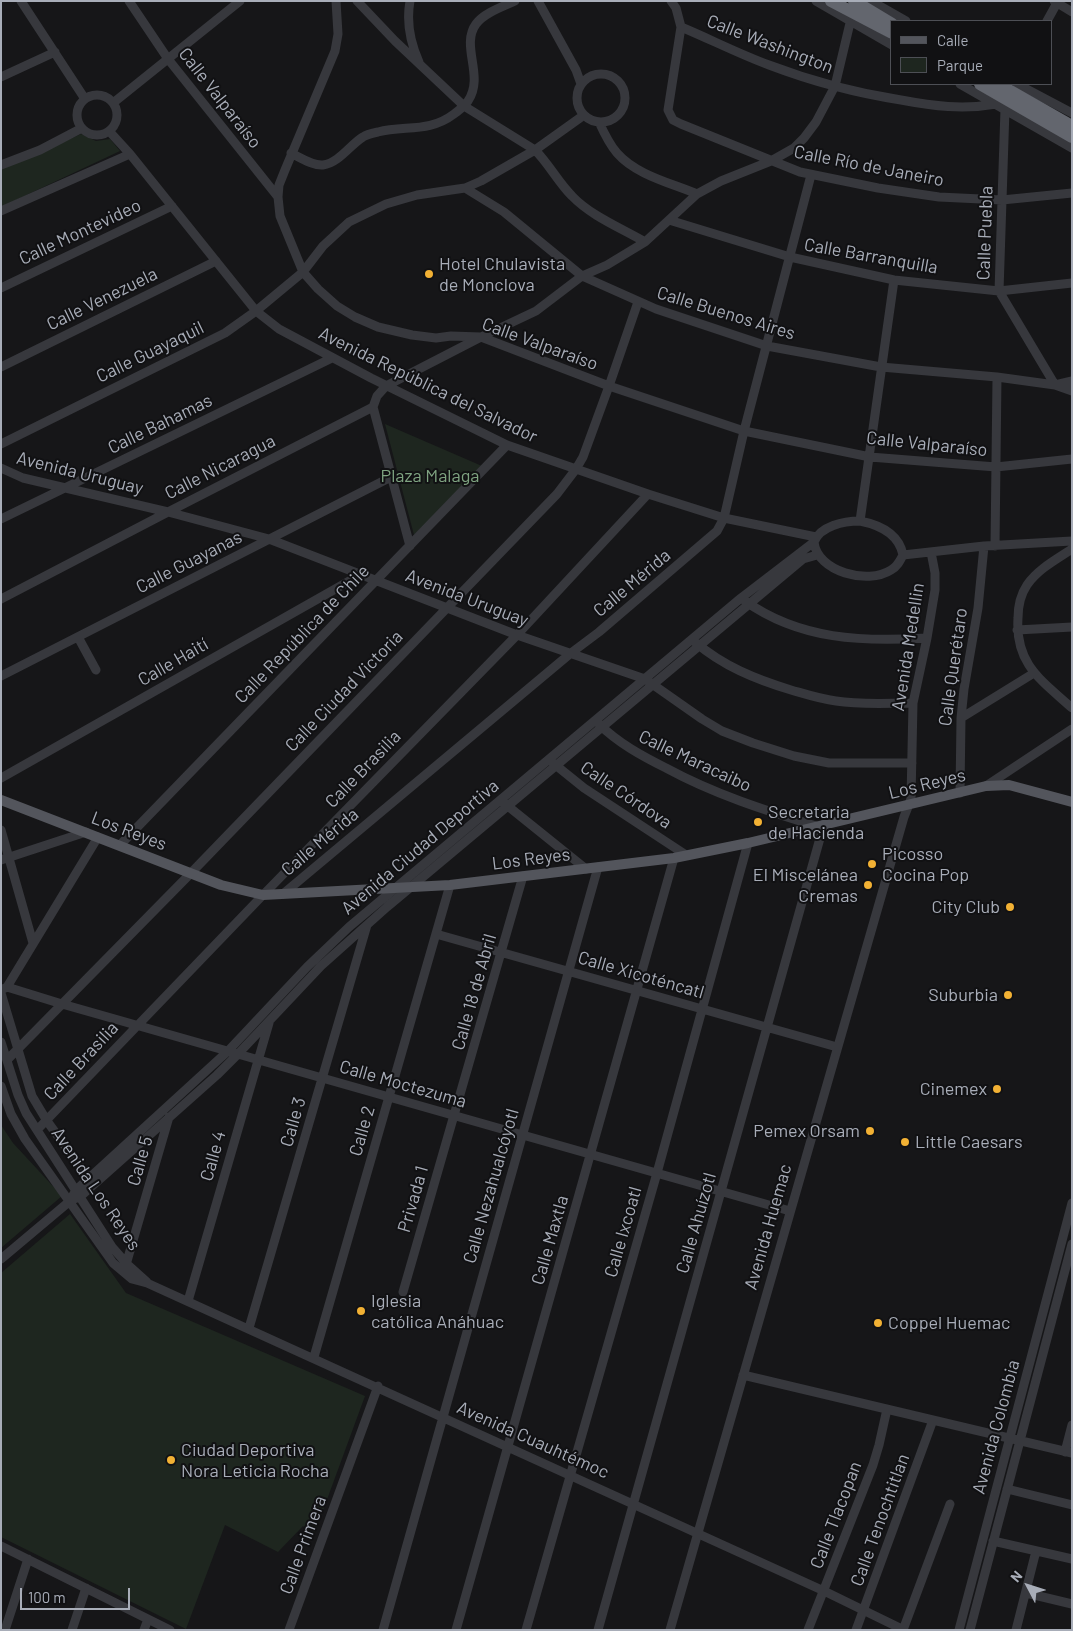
<!DOCTYPE html>
<html>
<head>
<meta charset="utf-8">
<style>
  body { margin:0 }
  #map { position:relative; width:1073px; height:1631px; overflow:hidden; background:#161618; font-family:Barlow,sans-serif }
  canvas { display:block }
  .frame { position:absolute; inset:0; border:2px solid #a8adb8; pointer-events:none }
  .legend { position:absolute; left:890px; top:20px; width:162px; height:65px; box-sizing:border-box; background:#111113; border:1px solid #4d4f55; margin:0; padding:6px 9px; list-style:none; font-size:15px; color:#a8adb8 }
  .legend li { display:flex; align-items:center; gap:10px; height:25px }
  .legend b { width:25px; border:1px solid #4d4f55 }
  .north { position:absolute; left:1003px; top:1561px; width:50px; height:50px; -webkit-text-stroke:4px #111113; paint-order:stroke; rotate:310deg; font-size:14px; font-weight:700; line-height:20px; text-align:center; color:#a8adb8 }
  .north::after { content:''; display:block; margin:auto; width:18px; height:22px; background:#a8adb8; clip-path:polygon(50% 0,100% 100%,50% 72%,0 100%) }
  .scale { position:absolute; left:20px; top:1588px; width:110px; height:22px; box-sizing:border-box; border:2px solid #a8adb8; border-top:0; padding-left:6px; font-size:15px; line-height:18px; white-space:nowrap; color:#a8adb8; -webkit-text-stroke:4px #111113; paint-order:stroke }
</style>
</head>
<body>
<div id="map">
<canvas width="1073" height="1631"></canvas>
<div class="frame"></div>
<ul class="legend">
<li><b style="height:6px;background:#53555c"></b>Calle</li>
<li><b style="height:14px;background:#1e261f"></b>Parque</li>
</ul>
<div class="north">N</div>
<div class="scale">100 m</div>
</div>
<script>
const g = document.querySelector('canvas').getContext('2d');
g.lineJoin = 'round';
function fillPath(path, color) {
  g.fillStyle = color;
  g.fill(path, 'evenodd');
}
function trace(path, color, width, dash) {
  g.strokeStyle = color;
  g.lineWidth = width;
  g.lineCap = dash ? 'butt' : 'round';
  g.setLineDash(dash || []);
  g.stroke(path);
}
function write(font, color, halo, rows, align = 'center') {
  g.font = font + ' Barlow,sans-serif';
  g.lineWidth = 4;
  g.setLineDash([]);
  g.textBaseline = 'middle';
  g.strokeStyle = halo;
  g.fillStyle = color;
  for (const [text, x, y, turn = 0] of rows) {
    g.save();
    g.translate(x, y);
    g.rotate((+turn || 0) * Math.PI / 180);
    g.textAlign = isNaN(turn) ? turn : align;
    if (halo) g.strokeText(text, 0, 0);
    g.fillText(text, 0, 0);
    g.restore();
  }
}
fillPath(new Path2D(`
  M81,134L96,141L110,139L120,151L1,207V169Z
  M385,424L482,466L414,535Z
  M1,1125L13,1143L62,1196L1,1248Z
  M70,1214L126,1293L365,1396L314,1535L303,1526L278,1552L225,1525L186,1629L1,1537V1273Z`), '#1e261f');
trace(new Path2D(`
  M21,1L85,99
  M129,1L168,59L278,197L280,216L303,272L318,289L337,306L355,317L378,327L412,335L436,338L451,336L481,337L609,386L744,431L870,457L996,467L1072,459
  M357,1L395,41L464,106L535,150C549,164 558,182 572,196C591,216 621,228 645,242
  M410,1C406,23 410,42 419,62
  M538,1L576,70L581,84
  M671,1L676,8L681,27L668,110L673,120L681,124L800,172L878,188L939,197L1002,200L1072,193
  M816,1L892,45
  M871,1L906,21
  M1054,1L1072,12
  M1047,21L1058,1
  M681,27C710,39 739,54 769,65C811,81 856,93 901,100C933,106 963,110 996,104
  M577 98a24 24 0 1 1 48 0a24 24 0 1 1-48 0Z
  M1,77L55,52
  M960,84L1072,148
  M1017,84L1072,113
  M77 115a20 20 0 1 1 40 0a20 20 0 1 1-40 0Z
  M113,103L240,1
  M1005,109L999,291L1055,385L1072,391
  M599,122C604,133 609,144 617,153C636,175 671,183 697,194
  M109,131L130,154L256,311L279,329L371,378L507,445L648,494L724,518L816,537
  M291,153C301,158 313,166 323,165C339,163 351,144 363,137C367,134 373,133 378,132C405,125 429,133 454,114C459,110 464,107 468,101C485,76 460,46 476,24C484,13 502,7 515,1
  M1,165L40,150L82,128
  M465,188L504,212L582,276L656,309L767,346L881,367L997,377L1055,385L1072,381
  M278,197L279,185L285,170L335,51L338,34L336,1
  M1,211L130,154
  M669,220L790,257L894,280L999,291L1072,283
  M1,288L172,206
  M1,367L216,261
  M1,444L225,333L256,311L303,272L323,246L349,222L386,204L417,195L465,188L481,181L535,150L584,115
  M1,468L23,478L168,512L269,539L517,635L645,679L702,719L722,731L753,743L794,756L829,763H912
  M1,519L332,358
  M860,521L894,280
  M860,521C880,525 899,534 903,555C900,561 897,567 891,570C868,585 817,572 814,542C820,526 844,521 860,521Z
  M410,546L373,407L377,396L386,386L481,337L536,311L582,276L607,265L645,242L697,194L721,181L771,161L794,148L804,138L816,122L835,86L850,23
  M995,546L997,377
  M1072,549C1057,559 1038,569 1027,585C1021,594 1018,606 1018,618C1015,664 1041,680 1072,708
  M903,555L984,546L1072,541
  M1,599L168,512L373,407
  M745,601C800,640 863,642 927,638
  M1017,630L1072,627
  M78,637L96,670
  M695,642C723,666 755,679 791,690C805,694 820,699 836,701C861,705 887,703 913,703
  M1,676L391,477
  M961,718L1034,673
  M599,724C618,743 642,756 666,768C714,794 764,810 816,826
  M553,763L584,788L686,855
  M1,778L360,575
  M986,786L1072,729
  M960,793L961,718L964,689L978,608L984,546
  M504,803L586,869
  M1,830L33,943
  M120,845L507,445
  M1,860L86,832
  M283,894L571,653L599,632L717,531L724,518L744,431L811,175
  M436,934L837,1047
  M7,987L62,1004L790,1211
  M3,989L7,987L98,837
  M1,993L32,1096L47,1121L89,1179
  M1,1042L18,1095L26,1113L112,1247L127,1264L147,1282
  M7,1060L191,873L557,494L576,469L583,457L609,386L638,302
  M1,1086L11,1114L25,1139L113,1263L132,1279L147,1283L824,1591L904,1630
  M37,1130L263,895L517,635L648,494
  M70,1201L81,1196L217,1075L238,1054L321,966L387,907L797,564L803,559L817,555
  M1,1259L70,1201L76,1190L228,1051L307,967L349,927L741,598L814,542
  M125,1268L169,1117
  M403,1292L523,876
  M188,1301L269,1023
  M249,1328L367,925
  M314,1357L450,885
  M743,1375L1072,1453
  M1065,1452L1072,1425
  M1007,1489L1072,1505
  M993,1541L1072,1559
  M1,1546L170,1630
  M1026,1593L1072,1604
  M5,1630L28,1559
  M72,1630L86,1588
  M144,1630L148,1619
  M289,1630L378,1386
  M383,1630L598,867
  M456,1630L674,858
  M526,1630L657,1173L748,843
  M598,1630L824,824
  M670,1630L904,817L911,799L913,703L927,638L935,590V573L931,552
  M808,1630L873,1465L879,1445L887,1409
  M856,1630L933,1420
  M903,1630L950,1504
  M959,1630L1072,1203
  M970,1630L1072,1244
  M1016,1630L1036,1551`), '#37383d', 9);
trace(new Path2D(`
  M1,800L221,885L263,895L450,885L674,858L748,843L986,786L1009,785L1072,802`), '#53555c', 10);
trace(new Path2D(`
  M831,1L892,33
  M854,1L892,24`), '#63666e', 12);
trace(new Path2D(`
  M980,84L1072,137
  M998,84L1072,126`), '#63666e', 12);
for (const [x, y, r, color] of [
  [429,274,5,"#f2b134"],
  [758,822,5,"#f2b134"],
  [872,864,5,"#f2b134"],
  [868,885,5,"#f2b134"],
  [1010,907,5,"#f2b134"],
  [1008,995,5,"#f2b134"],
  [997,1089,5,"#f2b134"],
  [870,1131,5,"#f2b134"],
  [905,1142,5,"#f2b134"],
  [361,1311,5,"#f2b134"],
  [878,1323,5,"#f2b134"],
  [171,1460,5,"#f2b134"]
]) {
  const dot = new Path2D();
  dot.arc(x, y, r, 0, 2 * Math.PI);
  g.fillStyle = color;
  g.fill(dot);
  trace(dot, '#111113', 2);
}
write('18px', '#a8adb8', '#111113', [
  ["Calle Washington",770,44,21],
  ["Calle Valparaíso",220,98,52],
  ["Calle Río de Janeiro",869,166,11],
  ["Calle Montevideo",80,232,-25],
  ["Calle Puebla",985,233,-88],
  ["Calle Barranquilla",871,256,10],
  ["Calle Venezuela",102,299,-26],
  ["Calle Buenos Aires",726,313,17],
  ["Calle Valparaíso",540,344,20],
  ["Calle Guayaquil",150,352,-26],
  ["Avenida República del Salvador",428,385,26],
  ["Calle Bahamas",160,424,-26],
  ["Calle Valparaíso",927,444,6],
  ["Calle Nicaragua",220,467,-27],
  ["Avenida Uruguay",80,473,14],
  ["Calle Guayanas",189,562,-27],
  ["Calle Mérida",632,583,-40],
  ["Avenida Uruguay",467,598,21],
  ["Calle República de Chile",302,634,-46],
  ["Avenida Medellin",908,647,-81],
  ["Calle Haití",173,662,-30],
  ["Calle Querétaro",953,667,-82],
  ["Calle Ciudad Victoria",344,691,-46],
  ["Calle Maracaibo",695,761,25],
  ["Calle Brasilia",363,769,-46],
  ["Los Reyes",927,784,-14],
  ["Calle Córdova",626,795,34],
  ["Los Reyes",129,831,21],
  ["Calle Mérida",320,842,-40],
  ["Avenida Ciudad Deportiva",420,847,-40],
  ["Los Reyes",531,859,-7],
  ["Calle Xicoténcatl",641,975,16],
  ["Calle 18 de Abril",474,992,-74],
  ["Calle Brasilia",81,1061,-47],
  ["Calle Moctezuma",403,1084,16],
  ["Calle 3",293,1122,-74],
  ["Calle 2",362,1131,-74],
  ["Calle 4",213,1156,-74],
  ["Calle 5",140,1161,-74],
  ["Calle Nezahualcóyotl",491,1186,-74],
  ["Avenida Los Reyes",96,1189,56],
  ["Privada 1",413,1199,-74],
  ["Calle Ahuízotl",696,1223,-74],
  ["Avenida Huemac",768,1227,-74],
  ["Calle Ixcoatl",623,1232,-74],
  ["Calle Maxtla",550,1240,-74],
  ["Avenida Colombia",996,1427,-75],
  ["Avenida Cuauhtémoc",533,1440,24],
  ["Calle Tlacopan",836,1515,-69],
  ["Calle Tenochtitlan",880,1520,-70],
  ["Calle Primera",303,1545,-70]
]);
write('18px', '#a8adb8', '#111113', [
  ["Hotel Chulavista",439,264],
  ["de Monclova",439,285],
  ["Secretaria",768,812],
  ["de Hacienda",768,833],
  ["Picosso",882,854],
  ["Cocina Pop",882,875],
  ["El Miscelánea",858,875,"right"],
  ["Cremas",858,896,"right"],
  ["City Club",1000,907,"right"],
  ["Suburbia",998,995,"right"],
  ["Cinemex",987,1089,"right"],
  ["Pemex Orsam",860,1131,"right"],
  ["Little Caesars",915,1142],
  ["Iglesia",371,1301],
  ["católica Anáhuac",371,1322],
  ["Coppel Huemac",888,1323],
  ["Ciudad Deportiva",181,1450],
  ["Nora Leticia Rocha",181,1471]
], 'left');
write('18px', '#7fa381', '#111113', [
  ["Plaza Malaga",430,476]
]);
</script>
</body>
</html>
